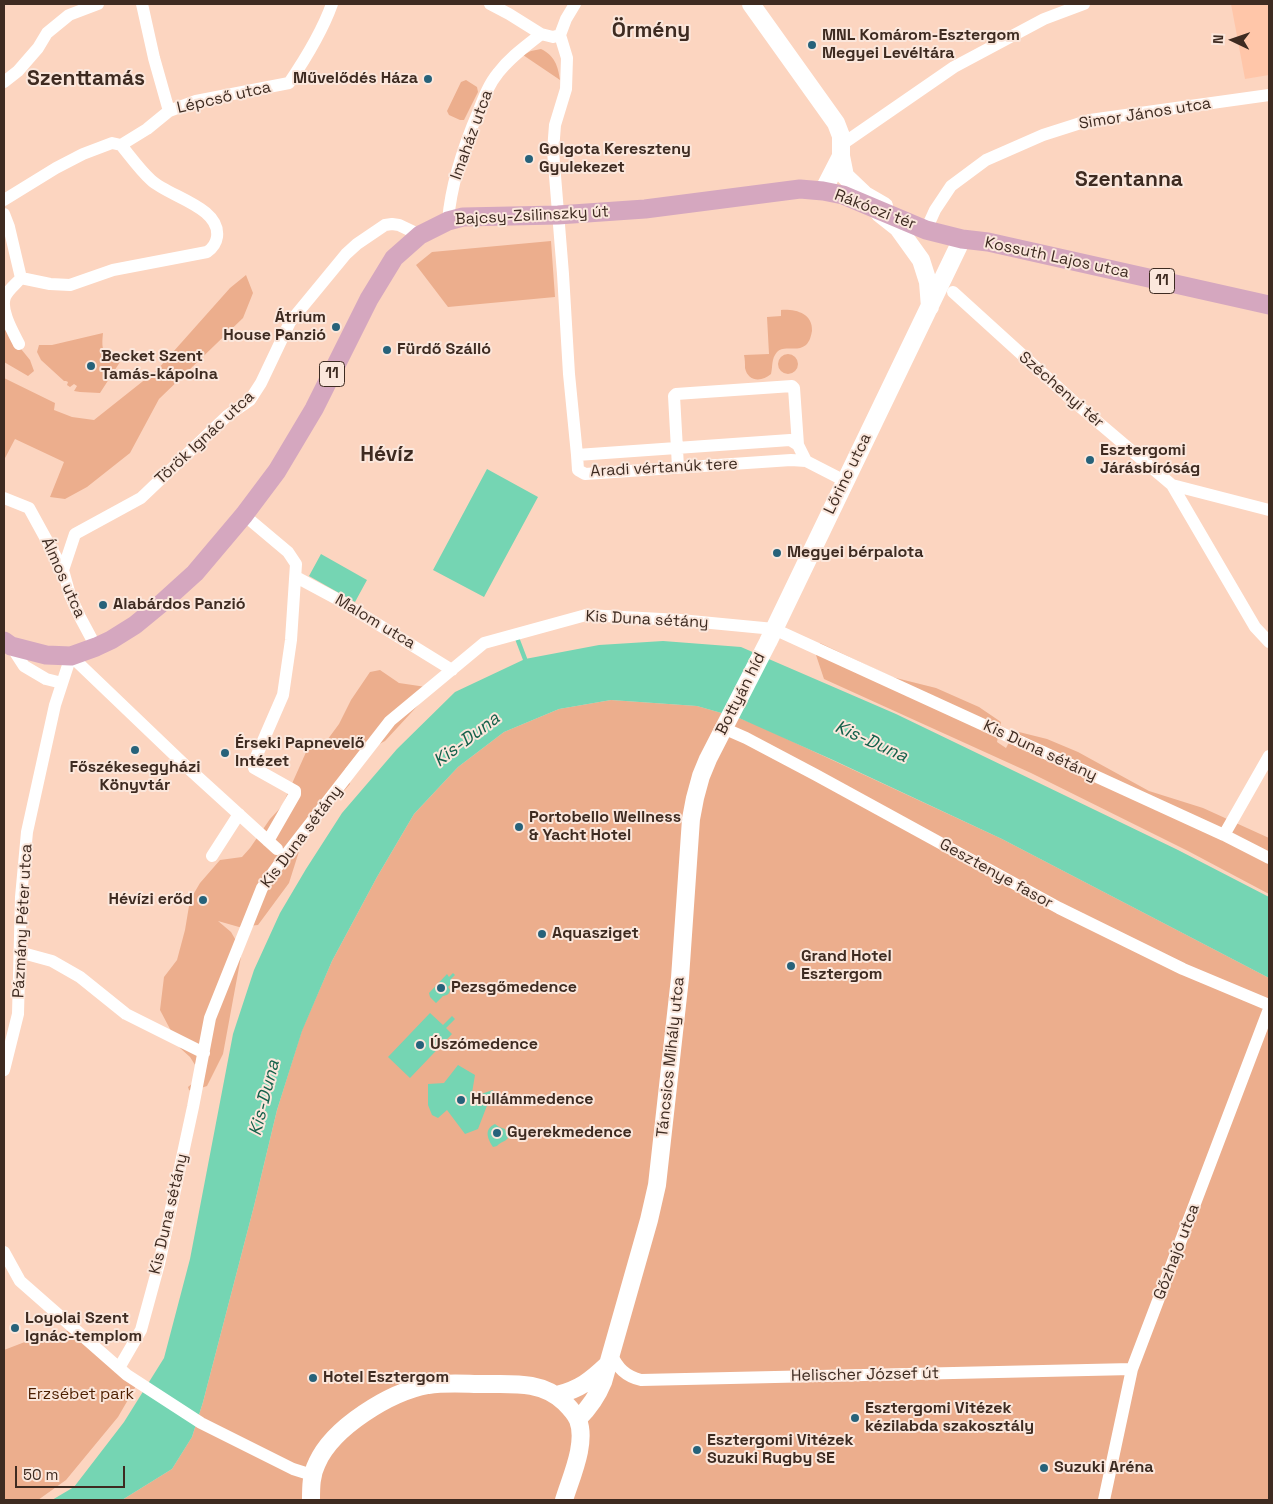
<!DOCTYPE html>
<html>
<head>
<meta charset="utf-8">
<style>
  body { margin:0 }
  #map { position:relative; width:1273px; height:1504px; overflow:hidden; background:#fcd5c0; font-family:"Space Grotesk",sans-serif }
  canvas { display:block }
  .frame { position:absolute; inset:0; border:5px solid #3e2b21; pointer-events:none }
  .north { position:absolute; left:1208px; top:15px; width:50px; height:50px; -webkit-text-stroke:4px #fbe7dc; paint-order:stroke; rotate:273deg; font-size:14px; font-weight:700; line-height:20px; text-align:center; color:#3e2b21 }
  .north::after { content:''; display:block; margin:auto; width:18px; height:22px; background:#3e2b21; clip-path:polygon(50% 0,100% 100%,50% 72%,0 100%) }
  .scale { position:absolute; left:15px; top:1466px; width:110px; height:22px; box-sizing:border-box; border:2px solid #3e2b21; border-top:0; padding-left:6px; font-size:15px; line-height:18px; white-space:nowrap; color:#3e2b21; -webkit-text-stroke:4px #fbe7dc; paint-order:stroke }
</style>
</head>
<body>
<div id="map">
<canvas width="1273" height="1504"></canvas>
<div class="frame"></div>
<div class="north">N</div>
<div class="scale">50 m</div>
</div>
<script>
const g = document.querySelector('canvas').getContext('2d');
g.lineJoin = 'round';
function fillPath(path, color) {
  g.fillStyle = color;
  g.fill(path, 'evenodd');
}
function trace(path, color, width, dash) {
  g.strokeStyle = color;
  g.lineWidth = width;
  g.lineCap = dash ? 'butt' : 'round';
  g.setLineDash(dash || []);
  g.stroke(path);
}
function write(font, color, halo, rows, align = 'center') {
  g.font = font + ' "Space Grotesk",sans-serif';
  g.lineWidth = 4;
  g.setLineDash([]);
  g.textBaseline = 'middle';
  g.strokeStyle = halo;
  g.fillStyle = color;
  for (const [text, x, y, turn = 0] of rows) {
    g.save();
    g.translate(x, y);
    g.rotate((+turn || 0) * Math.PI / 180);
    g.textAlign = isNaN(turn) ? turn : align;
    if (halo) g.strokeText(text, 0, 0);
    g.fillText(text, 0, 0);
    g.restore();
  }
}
fillPath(new Path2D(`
  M1231,4H1269V75L1245,79Z`), '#ffc6a9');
fillPath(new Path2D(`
  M541,49C555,56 558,66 560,80L523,55L531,51Z
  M466,80L477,87L478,92L464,120H460L449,115L447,111L461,82Z
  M551,241L555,297L448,307L416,265L432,252Z
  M246,275L253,293L243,318L159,399L130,453L87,487L65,499L50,497L64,462L15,439L4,460V378L55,403L54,410L72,417L94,420L157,370L230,288Z
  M781,310C795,309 813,313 812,331C811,336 810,341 806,345C796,353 784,344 777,352C771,359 773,366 771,374C762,382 748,382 745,368C745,364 745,359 744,355L769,354L767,317L781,316Z
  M4,328L30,360L34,371L28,376L4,362Z
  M103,333C101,351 103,356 120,362L100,393L80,392L74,391L77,386L74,384L70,387L67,385L68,382L66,381H64L41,360L37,352L39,345H52Z
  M778 364a10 10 0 1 1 20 0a10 10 0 1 1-20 0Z
  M820,643L892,677L936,688L979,707L1001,722L997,742L1006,748L1015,731L1047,739L1078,752L1149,791L1203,808L1269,838V894L1188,851L1031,773L824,679L816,655Z
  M380,670L399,683L426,687L422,701L385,741L355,757L345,769L350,784L330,807L301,845L289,883L258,925L239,927L218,921L231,932L242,951L223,1054L207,1086L192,1091L189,1090L188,1087L193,1083L197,1068L190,1057L180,1048L160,1010L164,977L177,960L185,930L190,900L200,883L220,860L242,857L250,848L270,819L282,806L307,750L325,743L339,724L351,700L370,672Z
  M611,700L697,706L739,718L759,726L1002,839L1269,978V1500H122L172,1469L192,1437L203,1402L254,1206L277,1110L302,1030L332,961L377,877L414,814L458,767L504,732L559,709Z
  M68,1331L136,1386L118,1417L66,1480L38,1500H4V1350L30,1340Z`), '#ecae8d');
fillPath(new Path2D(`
  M487,469L538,497L484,597L433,570Z
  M321,554L367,580L355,602L309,576Z
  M663,641L741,647L896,714L1178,850L1269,897V978L1002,839L833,760L739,718L697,706L611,700L559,709L504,732L458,767L414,814L377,877L332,961L302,1031L277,1110L254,1206L203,1402L192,1437L172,1469L122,1500H52L74,1487L124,1422L164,1358L190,1259L233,1034L254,970L280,913L306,869L342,813L397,749L455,692L525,659L599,645Z
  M453,973L455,975L451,979L454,981L448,987L450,990C449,995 447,995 443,996L436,1003L430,997L429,993L447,974L449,977Z
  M430,1013L443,1025L452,1016L455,1019L446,1028L452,1034L410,1078L388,1057Z
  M458,1065L475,1075L471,1099L472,1104H475L478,1095L493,1090L478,1129L465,1134L447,1110L438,1118L432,1115L428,1105V1084L444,1083Z
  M495,1124L499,1127L505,1129L508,1138C505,1142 500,1142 497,1146L493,1147C487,1138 484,1129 495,1124Z`), '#75d5b3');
trace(new Path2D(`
  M517,638L525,659`), '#75d5b3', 4.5);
trace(new Path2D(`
  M142,4L154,58L169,111
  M490,4L509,14L541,34
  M560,35L567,58L566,89L555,125L553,151L563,274L569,374L577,455
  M560,35L566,19L575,4
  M4,82L18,71L38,48L47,33L69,15L98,4
  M841,145L954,67L1044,19L1084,4
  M4,200L56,168L83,154L112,143L121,145L147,129L169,111L196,101L289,83C306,58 322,32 332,4
  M4,214L9,227L21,278
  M448,221C451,183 464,145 479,110C484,97 489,84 498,73C510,57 526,46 541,34L553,37L560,35
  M926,230L935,210L951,186L986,160L1043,135L1090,120L1269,95
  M21,278L50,284L70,285L113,270L207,252C213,248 216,244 217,237C221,207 169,197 151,180C140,170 130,156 121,145
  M953,292L1073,401L1172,485L1269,510
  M19,344C13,332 0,310 5,297C8,290 16,284 21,278
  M806,461L798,445L790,440L577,455L578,470L585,474L791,460L806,461L845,481
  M678,467L674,396L676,394L792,386L794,388L798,445
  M1172,485L1255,627L1269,642
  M4,498L29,508L63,570L70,595L80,617L96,647
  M244,515L288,552L296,564L291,640L283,695L253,764L254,768L295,791V794L268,841
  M63,570L75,534L141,498L227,416L250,400L261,383L290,322L346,254L357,244L385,225L392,224L399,225L420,235
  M296,577L337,599L452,670
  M11,646L24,666L46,679L62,683
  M730,731L746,738L816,775L1059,908L1183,969L1269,1005
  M1224,835L1269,756
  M212,856L239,814
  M19,952L52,961L80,977L126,1014L204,1053
  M4,1070L18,1014L21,897L27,832L55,705L71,656L188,768L277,849
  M4,1252L20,1281L127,1375L201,1423L293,1469L312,1475
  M611,1354C618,1368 625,1376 641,1380L1132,1369
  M119,1368L141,1330L159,1264L193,1107L210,1018L262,888L285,856L390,721L484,643L586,615L680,620L774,629L1224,835L1269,858
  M1104,1500L1132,1369L1269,1009`), '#fff', 12);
trace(new Path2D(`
  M751,4L836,123L841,136V156L845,176L865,195L884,206
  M823,191L841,156
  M879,213L898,228L921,260L928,282L930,307
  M557,1395C580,1389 590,1381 607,1365
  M578,1419C589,1408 597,1397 603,1382L649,1220L657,1185L680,978L691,819L695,798L701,776L708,759L768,642L962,239
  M311,1500C311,1487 311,1475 317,1463C333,1427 390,1392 428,1385C447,1382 467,1384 485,1384C513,1384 542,1381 564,1402C569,1407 575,1413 578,1420C587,1443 571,1477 564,1500`), '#fff', 18);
trace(new Path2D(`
  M4,641L11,646L46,655L71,656L96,647L111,640L135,625L163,602L195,573L244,515L277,471L314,409L369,299L394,258L420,235L448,221L463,217L558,215L645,209L800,189L823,191L843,195L926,230L962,239L988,242L1269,305`), '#d5a7bf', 19);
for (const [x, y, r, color] of [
  [812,45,5,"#27627a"],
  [428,79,5,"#27627a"],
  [529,159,5,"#27627a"],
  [336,327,5,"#27627a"],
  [387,350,5,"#27627a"],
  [91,366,5,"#27627a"],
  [1090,460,5,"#27627a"],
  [777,553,5,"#27627a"],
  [103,605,5,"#27627a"],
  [135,750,5,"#27627a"],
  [225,753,5,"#27627a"],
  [519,827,5,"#27627a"],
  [203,900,5,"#27627a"],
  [542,934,5,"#27627a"],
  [791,966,5,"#27627a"],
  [441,988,5,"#27627a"],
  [420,1045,5,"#27627a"],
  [461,1100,5,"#27627a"],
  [497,1133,5,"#27627a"],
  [15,1328,5,"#27627a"],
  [313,1378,5,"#27627a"],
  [855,1418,5,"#27627a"],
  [697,1450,5,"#27627a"],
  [1044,1468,5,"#27627a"]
]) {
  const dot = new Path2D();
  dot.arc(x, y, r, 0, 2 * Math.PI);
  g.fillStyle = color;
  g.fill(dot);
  trace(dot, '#fbe7dc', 2);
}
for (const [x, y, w] of [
  [1162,281,25],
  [332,374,25]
]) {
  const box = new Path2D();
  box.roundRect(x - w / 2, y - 12.5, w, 25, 4);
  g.fillStyle = '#fbe7dc';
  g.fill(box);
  trace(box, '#3e2b21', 1);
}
write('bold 15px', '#3e2b21', null, [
  ["11",1162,281],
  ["11",332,374]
]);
write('bold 16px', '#3e2b21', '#fbe7dc', [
  ["MNL Komárom-Esztergom",822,36],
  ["Megyei Levéltára",822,54],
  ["Művelődés Háza",418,79,"right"],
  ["Golgota Kereszteny",539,150],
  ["Gyulekezet",539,168],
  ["Átrium",326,318,"right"],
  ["House Panzió",326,336,"right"],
  ["Fürdő Szálló",397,350],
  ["Becket Szent",101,357],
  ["Tamás-kápolna",101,375],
  ["Esztergomi",1100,451],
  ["Járásbíróság",1100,469],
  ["Megyei bérpalota",787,553],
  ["Alabárdos Panzió",113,605],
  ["Érseki Papnevelő",235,744],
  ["Intézet",235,762],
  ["Főszékesegyházi",135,768,"center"],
  ["Könyvtár",135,786,"center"],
  ["Portobello Wellness",529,818],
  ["& Yacht Hotel",529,836],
  ["Hévízi erőd",193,900,"right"],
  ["Aquasziget",552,934],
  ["Grand Hotel",801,957],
  ["Esztergom",801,975],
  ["Pezsgőmedence",451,988],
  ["Úszómedence",430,1045],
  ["Hullámmedence",471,1100],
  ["Gyerekmedence",507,1133],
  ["Loyolai Szent",25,1319],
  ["Ignác-templom",25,1337],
  ["Hotel Esztergom",323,1378],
  ["Esztergomi Vitézek",865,1409],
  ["kézilabda szakosztály",865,1427],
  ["Esztergomi Vitézek",707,1441],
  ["Suzuki Rugby SE",707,1459],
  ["Suzuki Aréna",1054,1468]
], 'left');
write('16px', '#3e2b21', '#fbe7dc', [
  ["Lépcső utca",224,98,-13],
  ["Simor János utca",1145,114,-9],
  ["Imaház utca",472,135,-70],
  ["Rákóczi tér",875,210,21],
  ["Bajcsy-Zsilinszky út",532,216,-3],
  ["Kossuth Lajos utca",1057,258,12],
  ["Széchenyi tér",1061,390,41],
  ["Török Ignác utca",205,438,-43],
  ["Aradi vértanúk tere",664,468,-3],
  ["Lőrinc utca",848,474,-64],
  ["Álmos utca",63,578,66],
  ["Kis Duna sétány",647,620,3],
  ["Malom utca",375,622,31],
  ["Bottyán híd",741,694,-63],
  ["Kis Duna sétány",1040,751,25],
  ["Kis Duna sétány",302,837,-53],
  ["Gesztenye fasor",996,874,29],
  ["Pázmány Péter utca",23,921,-87],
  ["Táncsics Mihály utca",671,1057,-84],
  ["Kis Duna sétány",169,1214,-77],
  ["Gőzhajó utca",1177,1252,-69],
  ["Helischer József út",865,1375,-1]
]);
write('16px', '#4d1f01', '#fbe7dc', [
  ["Erzsébet park",81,1395]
]);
write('italic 18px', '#15614b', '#fbe7dc', [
  ["Kis-Duna",467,740,-37],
  ["Kis-Duna",871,742,24],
  ["Kis-Duna",265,1098,-76]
]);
write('bold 21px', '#3e2b21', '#fbe7dc', [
  ["Örmény",651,31],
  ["Szenttamás",86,79],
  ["Szentanna",1129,180],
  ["Hévíz",387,455]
]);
</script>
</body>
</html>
